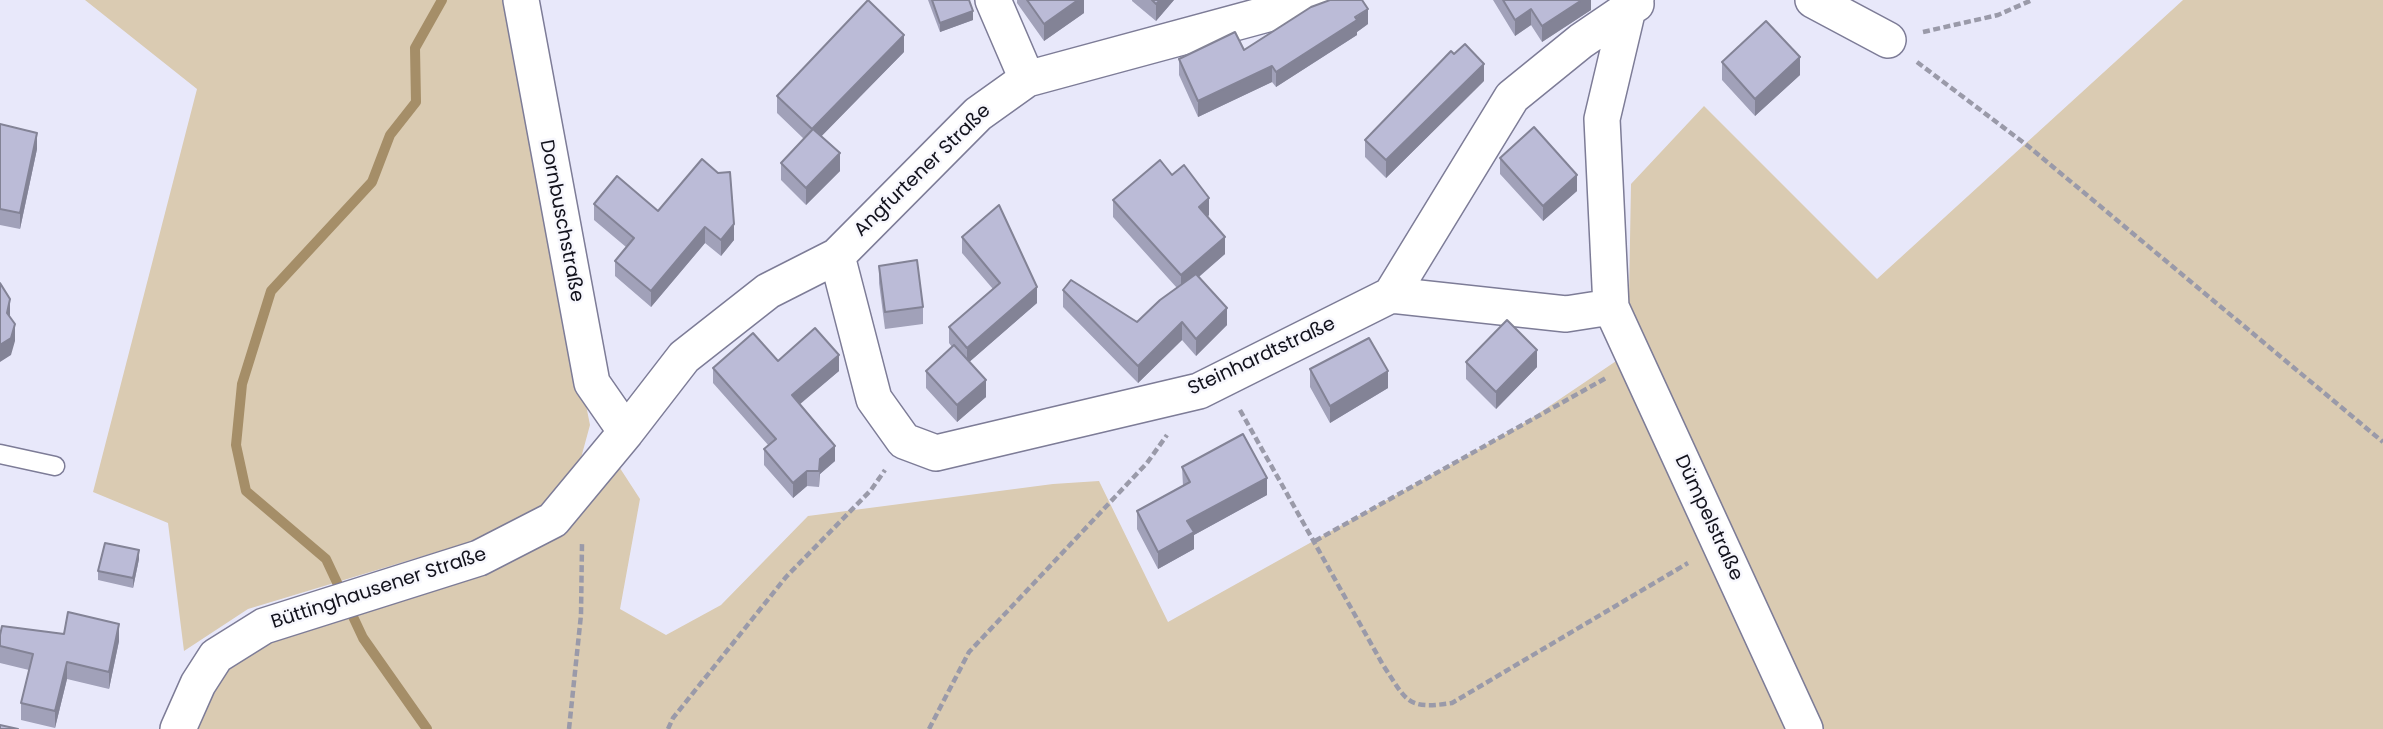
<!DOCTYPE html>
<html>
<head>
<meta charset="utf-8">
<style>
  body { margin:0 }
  canvas { display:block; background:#e8e8fa }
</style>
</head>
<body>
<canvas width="2383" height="729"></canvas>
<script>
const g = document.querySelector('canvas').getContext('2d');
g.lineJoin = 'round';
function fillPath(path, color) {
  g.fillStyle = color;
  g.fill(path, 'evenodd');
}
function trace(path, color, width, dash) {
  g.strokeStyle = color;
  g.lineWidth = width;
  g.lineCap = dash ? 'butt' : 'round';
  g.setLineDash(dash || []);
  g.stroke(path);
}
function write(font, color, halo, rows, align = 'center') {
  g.font = font + ' Poppins,sans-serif';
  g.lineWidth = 5;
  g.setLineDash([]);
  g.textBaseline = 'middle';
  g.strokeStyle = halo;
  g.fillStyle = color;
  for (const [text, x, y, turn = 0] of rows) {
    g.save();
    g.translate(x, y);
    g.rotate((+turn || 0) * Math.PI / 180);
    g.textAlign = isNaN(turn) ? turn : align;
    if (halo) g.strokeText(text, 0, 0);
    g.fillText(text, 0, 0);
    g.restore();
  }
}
fillPath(new Path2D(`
  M85,0H506L590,425L578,469L548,503L506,531L248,609L184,651L168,523L93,492L197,89Z
  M2183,0H2383V729H187L219,676L244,655L277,637L354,617L460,573L616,462L640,499L620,609L666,635L721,605L808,516L1053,484L1099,481L1168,622L1520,426L1628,353L1631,184L1704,106L1877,279Z`), '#dacbb2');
trace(new Path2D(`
  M427,729L363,638L326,559L246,491L236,445L242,384L271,291L372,182L390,135L416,102L415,48L442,0`), '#a58e68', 10);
const service = new Path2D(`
  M0,454L55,466`);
const minor = new Path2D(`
  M521,0L592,383L626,432
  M993,0L1027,79
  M1813,0L1888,40
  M837,256L874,399L904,441L936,453L1199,391L1391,295L1512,97L1581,41L1628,9L1636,0
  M1391,295L1566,314L1611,307L1805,729
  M1611,307L1602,119L1628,9L1636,4
  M178,729L198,684L216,656L264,626L479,558L553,520L626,432L684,357L768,291L837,256L978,114L1027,79L1319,0`);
trace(service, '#7d7c97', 21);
trace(minor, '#7d7c97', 38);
trace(new Path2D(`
  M1923,32L1998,15L2032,0
  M1917,62L2028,146L2383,442
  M1240,410L1383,665C1407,701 1406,710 1452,703L1688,563
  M1315,541L1606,378
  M569,729L581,615L582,544L580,542
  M668,729L673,718L786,577L871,490L885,470
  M929,729L969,652L1147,463L1167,435`), '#9a9aa9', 4.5, [7, 3.5]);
trace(service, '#fff', 18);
trace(minor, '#fff', 35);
fillPath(new Path2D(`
  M928,0H969L973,20L940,32Z
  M1017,0H1084V13L1044,41L1017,3Z
  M1132,0H1174L1156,21L1132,1Z
  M1493,0H1591V10L1542,42L1531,25L1515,36Z
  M1368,24L1357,32V35L1276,87L1272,82L1198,117L1179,75V59L1244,50Z
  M904,52L821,136L840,171L806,205L781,180V163L804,139L777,113V96Z
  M1722,62L1800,75L1755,116L1722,80Z
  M1484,81L1386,178L1365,157V140Z
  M0,124L37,149L20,229L0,225Z
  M1500,158L1577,191L1543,221L1500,174Z
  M702,159L734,240L721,256L705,243L651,307L615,276V261L626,247L594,220V204L658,211Z
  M1113,200L1209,215L1208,217L1225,254L1199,277L1227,325L1196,356L1182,340L1138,383L1063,307V290L1137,322L1177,288L1113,217Z
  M962,237L1037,303L969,362L986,397L957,422L926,388V371L952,347L949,343V327L993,289L962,253Z
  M879,266L923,307V324L885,329L879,283Z
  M778,361L839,371L799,404L835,461L820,474L819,487L807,486L793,498L764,465V449L769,446L713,383V368Z
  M1466,362L1537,367L1496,409L1466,379Z
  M1310,369L1388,388L1330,423L1310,387Z
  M1182,467L1267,495L1194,535V549L1158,569L1137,529V511L1183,486Z
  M139,559L133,588L98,580V571Z
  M0,635L119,641L109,689L67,679L55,728L21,720V703L29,670L0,663Z`), '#a1a1b9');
fillPath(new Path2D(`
  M1078,0H1084V13L1044,41V24Z
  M1160,0H1174L1156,21V4Z
  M1582,0H1591V10L1542,42V26Z
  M1368,9V24L1357,32V35L1276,87V72Z
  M1531,9V25L1515,36V20Z
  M973,11V20L940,32V23Z
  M904,35V52L812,146V129Z
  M1800,57V75L1755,116V99Z
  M1484,64V81L1386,178V160Z
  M1272,66V82L1198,117V101Z
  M37,133V149L20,229V213Z
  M840,153V171L806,205V188Z
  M1577,175V191L1543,221V206Z
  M1209,198V215L1199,224V207Z
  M734,224V240L721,256V240Z
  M705,227V243L651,307V291Z
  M1225,237V254L1181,292V275Z
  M1037,287V303L967,364V348Z
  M10,299V316L7,330V313Z
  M1227,308V325L1196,356V339Z
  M1182,322V340L1138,383V366Z
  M15,324V341L11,355L0,362V345Z
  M1537,350V367L1496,409V392Z
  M839,355V371L792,411V395Z
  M1388,371V388L1330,423V406Z
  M986,380V397L957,422V405Z
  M835,446V461L820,474L819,487L820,459Z
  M807,471V486L793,498V483Z
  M1267,478V495L1194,535V549L1158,569V552L1187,521Z
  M139,550V559L133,588V578Z
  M119,624V641L109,689V672Z
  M67,662V679L55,728V711Z`), '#838396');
const building = new Path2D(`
  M868,0L904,35L812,129L777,96Z
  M932,0H969L973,11L940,23Z
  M1027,0H1078L1044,24Z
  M1152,0H1160L1156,4Z
  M1330,0H1362L1368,9L1355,17L1357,20L1276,72L1272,66L1198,101L1179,59L1235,32L1244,50L1311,7Z
  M1503,0H1582L1542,26L1531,9L1515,20Z
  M1766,21L1800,57L1755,99L1722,62Z
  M1465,44L1484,64L1386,160L1365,140L1451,51L1454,54Z
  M0,124L37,133L20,213L0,209Z
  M1534,127L1577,175L1543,206L1500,158Z
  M813,129L840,153L806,188L781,163Z
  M702,159L718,173L730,172L734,224L721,240L705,227L651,291L615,261L634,238L594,204L617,176L658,211Z
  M1160,160L1172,175L1184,165L1209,198L1199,207L1225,237L1181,275L1113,200Z
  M999,205L1037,287L967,348L949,327L1000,283L962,237Z
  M917,260L923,307L885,312L879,266Z
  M1196,274L1227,308L1196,339L1182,322L1138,366L1063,290L1071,280L1137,322L1160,300Z
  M0,283L10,299L7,313L15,324L11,338L0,345Z
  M1507,320L1537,350L1496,392L1466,362Z
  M815,328L839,355L792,395L835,446L820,459L819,471H807L793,483L764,449L776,439L713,368L753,333L778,361Z
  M1369,338L1388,371L1330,406L1310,369Z
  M954,345L986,380L957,405L926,371Z
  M1243,434L1267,478L1187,521L1194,532L1158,552L1137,511L1190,482L1182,467Z
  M105,543L139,550L133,578L98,571Z
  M68,612L119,624L109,672L67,662L55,711L21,703L33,654L0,646V635L2,626L64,634Z
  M0,725L18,729H0Z`);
fillPath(building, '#bbbbd7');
trace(building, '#838396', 2);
write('19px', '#12121c', '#f7f7fd', [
  ["Angfurtener Straße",923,171,-44],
  ["Dornbuschstraße",561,221,79],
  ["Steinhardtstraße",1262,357,-25],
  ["Dümpelstraße",1708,518,65],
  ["Büttinghausener Straße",379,589,-18]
]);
</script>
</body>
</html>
